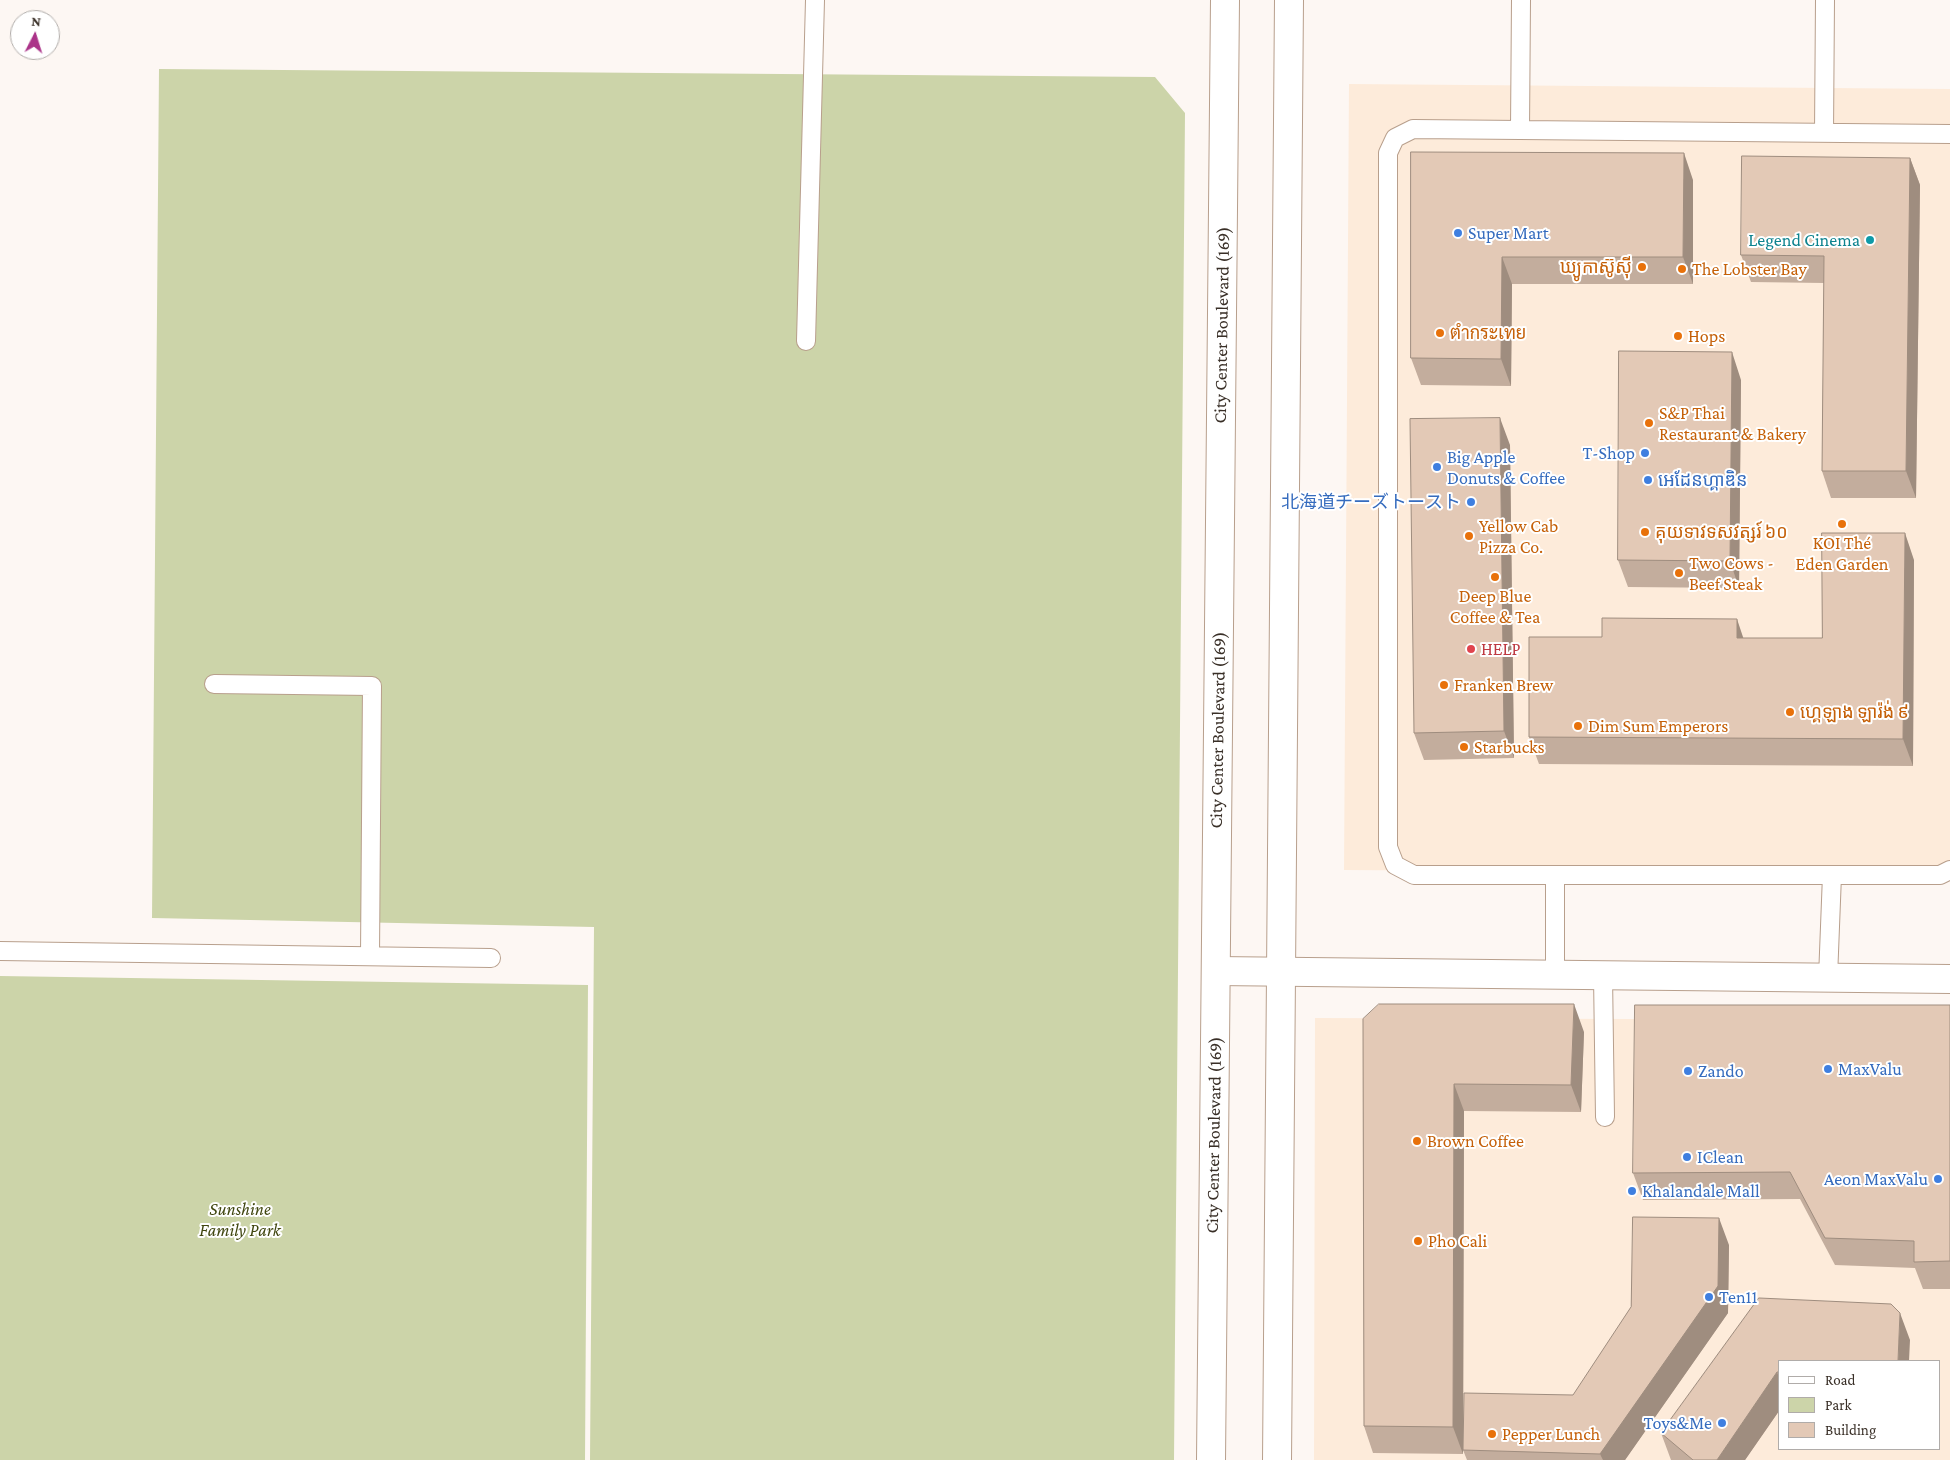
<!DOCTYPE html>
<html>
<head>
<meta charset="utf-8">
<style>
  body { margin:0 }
  #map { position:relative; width:1950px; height:1460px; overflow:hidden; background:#fdf7f3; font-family:"Crimson Pro",serif }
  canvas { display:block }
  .legend { position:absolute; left:1778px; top:1360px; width:162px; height:90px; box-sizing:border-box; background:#fff; border:1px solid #b0aca9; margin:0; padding:6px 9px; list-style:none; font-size:15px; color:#392f27 }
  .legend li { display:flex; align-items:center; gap:10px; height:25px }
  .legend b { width:25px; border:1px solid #b0aca9 }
  .north { position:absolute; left:10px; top:10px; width:50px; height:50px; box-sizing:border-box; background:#fff; border:1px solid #b0aca9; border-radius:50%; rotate:5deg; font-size:14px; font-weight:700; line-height:20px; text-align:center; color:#392f27 }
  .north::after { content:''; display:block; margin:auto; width:18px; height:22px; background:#ab3389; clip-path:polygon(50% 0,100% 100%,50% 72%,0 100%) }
</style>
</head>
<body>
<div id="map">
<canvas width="1950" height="1460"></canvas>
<ul class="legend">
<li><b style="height:6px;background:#fff"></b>Road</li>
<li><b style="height:14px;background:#ccd4a9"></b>Park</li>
<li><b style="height:14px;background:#e3c9b6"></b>Building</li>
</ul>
<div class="north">N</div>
</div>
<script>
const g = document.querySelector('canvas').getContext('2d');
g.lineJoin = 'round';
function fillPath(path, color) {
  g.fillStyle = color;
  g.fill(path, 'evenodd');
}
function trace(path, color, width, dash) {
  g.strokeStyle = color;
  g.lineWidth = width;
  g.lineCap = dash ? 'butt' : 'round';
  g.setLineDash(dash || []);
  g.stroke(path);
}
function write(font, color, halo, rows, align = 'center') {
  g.font = font + ' "Crimson Pro","Noto Sans SC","Noto Sans JP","Noto Sans Khmer",Sarabun,serif';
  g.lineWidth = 4;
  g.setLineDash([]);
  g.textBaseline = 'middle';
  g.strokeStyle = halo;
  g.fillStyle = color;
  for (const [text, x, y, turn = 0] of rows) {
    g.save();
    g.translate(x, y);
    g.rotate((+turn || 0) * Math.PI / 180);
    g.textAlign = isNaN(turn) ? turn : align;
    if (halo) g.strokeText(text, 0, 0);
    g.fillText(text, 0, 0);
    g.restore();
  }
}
fillPath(new Path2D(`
  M1349,84L1950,89V874L1344,870Z
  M1315,1018L1950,1020V1460H1314ZM1779,1361H1939V1449H1779Z`), '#fdebda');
fillPath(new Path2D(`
  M159,69L1155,77L1185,113L1174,1460H590L594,927L152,918Z
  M0,976L588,985L585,1460H0Z`), '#ccd4a9');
const lane = new Path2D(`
  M1520,130L1521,0
  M1824,133L1825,0
  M1950,134L1413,129L1395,138L1388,153V847L1395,865L1414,875H1940L1950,870
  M806,341L815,0
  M214,684L372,686L370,956
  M1555,875V975
  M0,951L491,958
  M1603,975L1605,1117
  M1828,978L1832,875`);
const street = new Path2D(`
  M1216,971L1950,979`);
const secondary = new Path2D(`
  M1211,1460L1225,0
  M1277,1460L1289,0`);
trace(lane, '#b89f8c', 20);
trace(street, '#b89f8c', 30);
trace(secondary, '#b89f8c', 30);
trace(lane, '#fff', 18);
trace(street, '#fff', 28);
trace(secondary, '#fff', 28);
fillPath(new Path2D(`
  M1411,152L1693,180V284H1512L1511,386L1421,385L1411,358Z
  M1910,158L1920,185L1916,498H1831L1822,471L1824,283L1751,282L1741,255Z
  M1741,380L1739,588L1628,587L1618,560Z
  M1510,445L1514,758L1424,760L1414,733Z
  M1914,560L1913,766L1539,764L1529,737L1743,638H1822Z
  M1950,1005V1289H1923L1915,1268L1835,1265L1800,1199L1643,1200L1633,1173Z
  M1363,1019L1584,1032L1581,1112L1464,1111L1463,1454L1373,1453L1364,1426Z
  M1729,1245L1728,1313L1625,1460H1467L1463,1450L1573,1395Z
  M1759,1298L1910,1340L1779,1361V1411L1745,1460H1671L1661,1433Z`), '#c3ad9d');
fillPath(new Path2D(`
  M1684,153L1693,180V284L1683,257Z
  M1910,158L1920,185L1916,498L1906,471Z
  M1502,257L1512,284L1511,386L1501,359Z
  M1732,352L1741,380L1739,588L1730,561Z
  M1500,418L1510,445L1514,758L1504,731Z
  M1905,533L1914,560L1913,766L1903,739Z
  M1737,619L1746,646L1737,638Z
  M1574,1004L1584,1032L1581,1112L1571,1085Z
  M1454,1084L1464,1111L1463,1454L1453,1427Z
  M1719,1218L1729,1245L1728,1313L1625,1460H1603L1600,1454Z
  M1900,1313L1910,1340L1909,1361H1898Z
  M1777,1372L1779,1377V1411L1745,1460H1717Z`), '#9f8d7f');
const building = new Path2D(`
  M1411,152L1684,153L1683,257H1502L1501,359L1411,358Z
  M1742,156L1910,158L1906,471H1822L1824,256L1741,255Z
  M1619,351L1732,352L1730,561L1618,560Z
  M1500,418L1504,731L1414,733L1410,419Z
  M1822,533H1905L1903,739L1529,737V637H1602V618L1737,619V638H1822Z
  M1379,1004H1574L1571,1085L1454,1084L1453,1427L1364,1426L1363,1019Z
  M1635,1005H1950V1261L1914,1262V1241L1825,1238L1790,1172L1633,1173Z
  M1633,1217L1719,1218L1718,1286L1600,1454L1463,1450L1464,1393L1573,1395L1631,1307Z
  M1759,1298L1891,1304L1900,1313L1898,1361H1779V1372H1777L1717,1460H1693L1661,1433Z`);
fillPath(building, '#e3c9b6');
trace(building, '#9f8d7f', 1);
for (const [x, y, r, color] of [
  [1458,233,5,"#3f7fe0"],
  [1870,240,5,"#0f9aa8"],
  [1642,267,5,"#e8710a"],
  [1682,269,5,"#e8710a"],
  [1440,333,5,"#e8710a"],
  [1678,336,5,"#e8710a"],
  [1649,423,5,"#e8710a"],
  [1645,453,5,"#3f7fe0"],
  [1437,467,5,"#3f7fe0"],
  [1648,480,5,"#3f7fe0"],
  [1471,502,5,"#3f7fe0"],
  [1842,524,5,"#e8710a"],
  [1645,532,5,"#e8710a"],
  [1469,536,5,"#e8710a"],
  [1679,573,5,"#e8710a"],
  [1495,577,5,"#e8710a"],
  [1471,649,5,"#e0444e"],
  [1444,685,5,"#e8710a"],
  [1790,712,5,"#e8710a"],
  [1578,726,5,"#e8710a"],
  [1464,747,5,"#e8710a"],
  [1828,1069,5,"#3f7fe0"],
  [1688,1071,5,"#3f7fe0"],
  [1417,1141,5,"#e8710a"],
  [1687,1157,5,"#3f7fe0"],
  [1938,1179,5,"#3f7fe0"],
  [1632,1191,5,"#3f7fe0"],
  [1418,1241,5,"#e8710a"],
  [1709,1297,5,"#3f7fe0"],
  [1722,1423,5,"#3f7fe0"],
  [1492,1434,5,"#e8710a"]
]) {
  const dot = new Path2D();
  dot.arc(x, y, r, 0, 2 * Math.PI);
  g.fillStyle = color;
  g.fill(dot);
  trace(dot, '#fff', 2);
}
write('18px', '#366cbe', '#fff', [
  ["Super Mart",1468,233],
  ["T-Shop",1635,453,"right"],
  ["Big Apple",1447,457],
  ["Donuts & Coffee",1447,478],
  ["អេដែនហ្គាឌិន",1658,480],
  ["北海道チーズトースト",1461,502,"right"],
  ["MaxValu",1838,1069],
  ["Zando",1698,1071],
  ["IClean",1697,1157],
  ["Aeon MaxValu",1928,1179,"right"],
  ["Khalandale Mall",1642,1191],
  ["Ten11",1719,1297],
  ["Toys&Me",1712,1423,"right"]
], 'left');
write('18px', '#0d838f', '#fff', [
  ["Legend Cinema",1860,240]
], 'right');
write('18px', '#c56008', '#fff', [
  ["ឃ្យូកាស៊ូស៊ី",1632,267,"right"],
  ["The Lobster Bay",1692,269],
  ["ตำกระเทย",1450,333],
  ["Hops",1688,336],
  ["S&P Thai",1659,413],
  ["Restaurant & Bakery",1659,434],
  ["Yellow Cab",1479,526],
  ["Pizza Co.",1479,547],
  ["គុយទាវទសវត្សរ៍ ៦០",1655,532],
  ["KOI Thé",1842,543,"center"],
  ["Eden Garden",1842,564,"center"],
  ["Two Cows -",1689,563],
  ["Beef Steak",1689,584],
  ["Deep Blue",1495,596,"center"],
  ["Coffee & Tea",1495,617,"center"],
  ["Franken Brew",1454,685],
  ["ហ្គេឡាង ឡារ៉ង់ ៩",1800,712],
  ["Dim Sum Emperors",1588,726],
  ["Starbucks",1474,747],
  ["Brown Coffee",1427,1141],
  ["Pho Cali",1428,1241],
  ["Pepper Lunch",1502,1434]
], 'left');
write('18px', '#392f27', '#fff', [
  ["City Center Boulevard (169)",1222,325,-89],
  ["City Center Boulevard (169)",1218,730,-89],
  ["City Center Boulevard (169)",1214,1135,-89]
]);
write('18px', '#be3a42', '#fff', [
  ["HELP",1481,649]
], 'left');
write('italic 18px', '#40460f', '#fff', [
  ["Sunshine",240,1209],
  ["Family Park",240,1230]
]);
</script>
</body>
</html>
